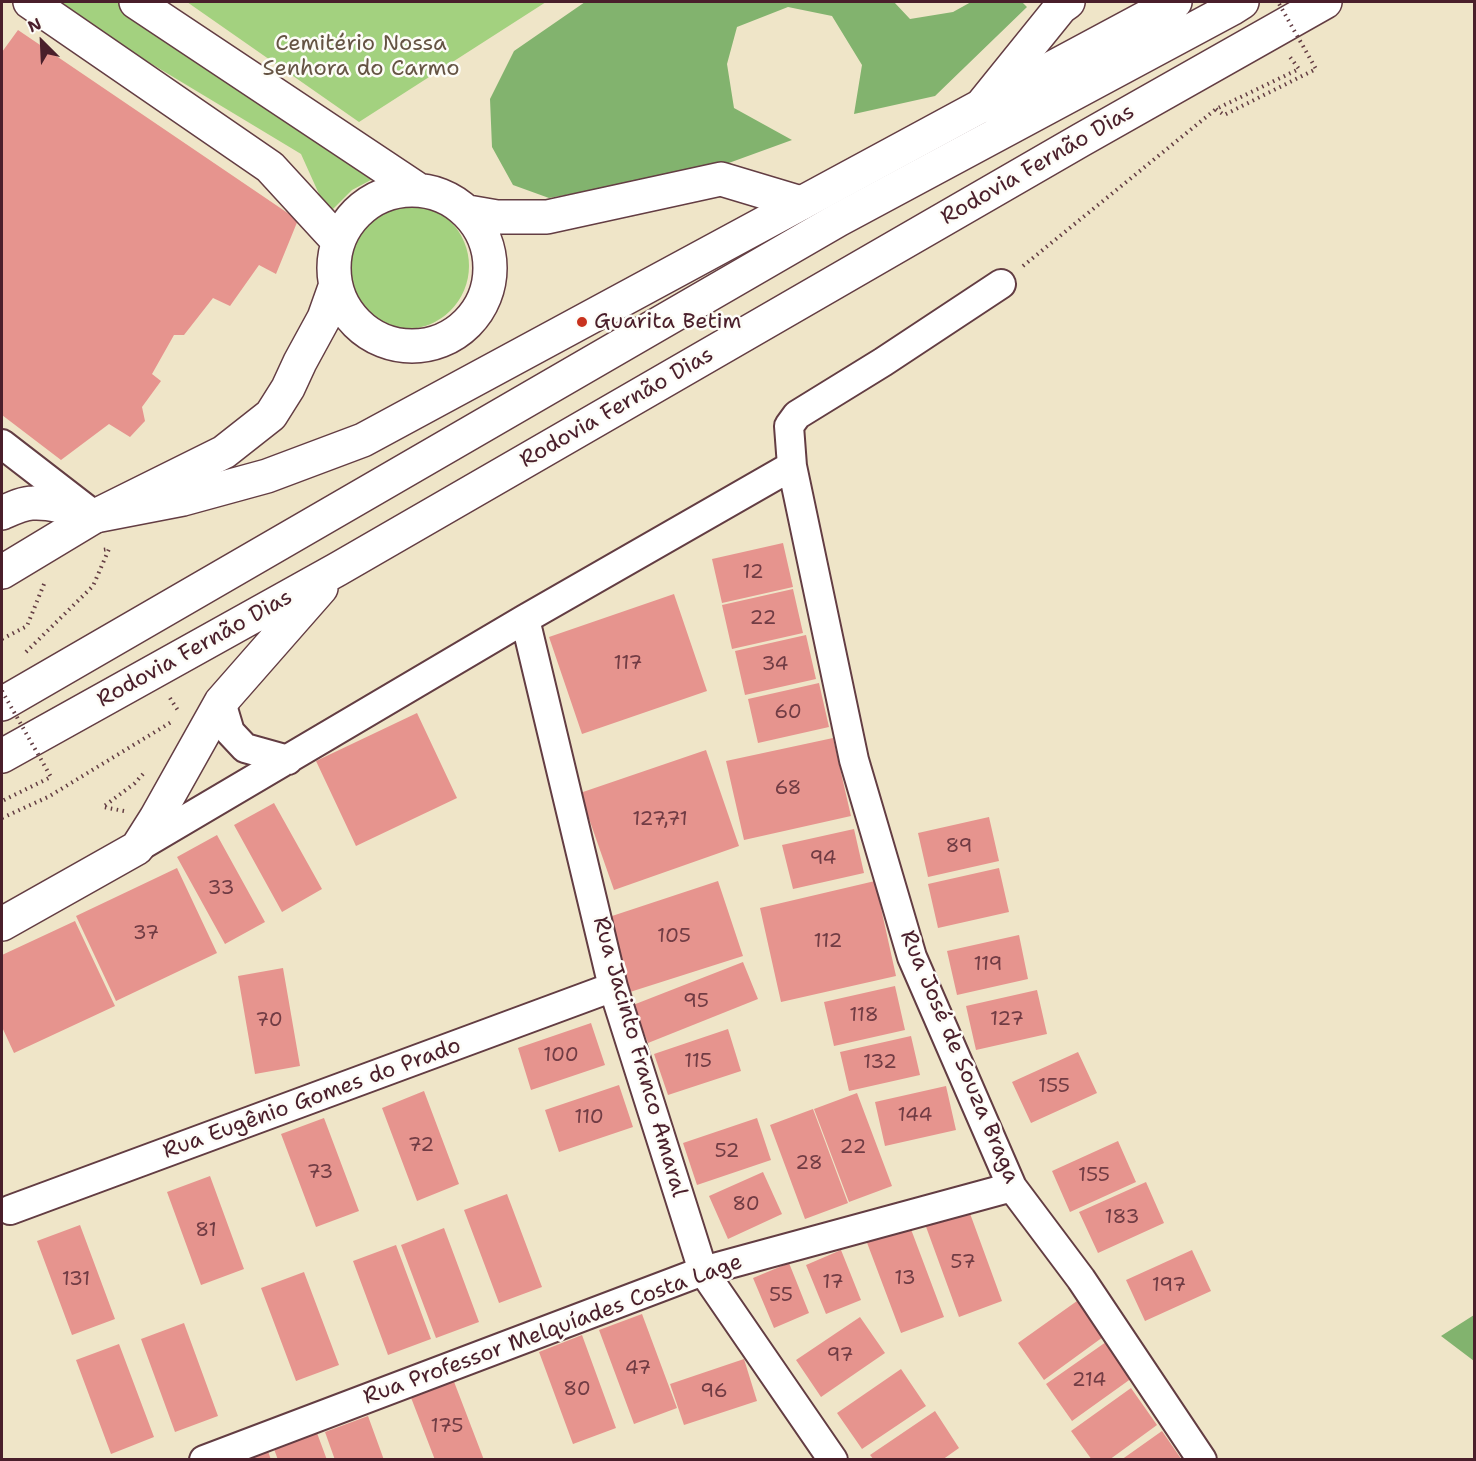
<!DOCTYPE html>
<html>
<head>
<meta charset="utf-8">
<style>
  body { margin:0 }
  #map { position:relative; width:1476px; height:1461px; overflow:hidden; background:#efe5c8; font-family:"Shantell Sans",sans-serif }
  canvas { display:block }
  .frame { position:absolute; inset:0; border:3px solid #4a1f2b; pointer-events:none }
  .north { position:absolute; left:12px; top:12px; width:60px; height:60px; -webkit-text-stroke:4px #fdfcf7; paint-order:stroke; rotate:336deg; font-size:16px; font-weight:700; line-height:24px; text-align:center; color:#4a1f2b }
  .north::after { content:''; display:block; margin:auto; width:21px; height:27px; background:#4a1f2b; clip-path:polygon(50% 0,100% 100%,50% 72%,0 100%) }
</style>
</head>
<body>
<div id="map">
<canvas width="1476" height="1461"></canvas>
<div class="frame"></div>
<div class="north">N</div>
</div>
<script>
const g = document.querySelector('canvas').getContext('2d');
g.lineJoin = 'round';
function fillPath(path, color) {
  g.fillStyle = color;
  g.fill(path, 'evenodd');
}
function trace(path, color, width, dash) {
  g.strokeStyle = color;
  g.lineWidth = width;
  g.lineCap = dash ? 'butt' : 'round';
  g.setLineDash(dash || []);
  g.stroke(path);
}
function write(font, color, halo, rows, align = 'center') {
  g.font = font + ' "Shantell Sans",sans-serif';
  g.lineWidth = 5;
  g.setLineDash([]);
  g.textBaseline = 'middle';
  g.strokeStyle = halo;
  g.fillStyle = color;
  for (const [text, x, y, turn = 0] of rows) {
    g.save();
    g.translate(x, y);
    g.rotate((+turn || 0) * Math.PI / 180);
    g.textAlign = isNaN(turn) ? turn : align;
    if (halo) g.strokeText(text, 0, 0);
    g.fillText(text, 0, 0);
    g.restore();
  }
}
fillPath(new Path2D(`
  M60,2H137L384,173L352,190L328,214L301,154L145,60Z
  M187,2H546L359,122Z
  M343 266a63 63 0 1 1 126 0a63 63 0 1 1-126 0Z`), '#a3d17f');
fillPath(new Path2D(`
  M585,2H894L910,19L953,12L971,2H1022L1027,7L935,96L854,114L862,65L832,16L788,7L737,27L727,64L734,108L792,140L715,168L549,198L513,185L492,147L490,99L514,51Z
  M1474,1315V1361L1441,1336Z`), '#82b36e');
fillPath(new Path2D(`
  M18,30L298,220L276,274L259,265L230,306L213,298L184,335H174L152,374L161,381L142,407L145,421L130,437L109,424L61,460L2,415V52Z
  M783,543L793,587L722,603L712,559Z
  M793,589L803,633L732,649L722,605Z
  M674,594L707,691L582,734L549,637Z
  M806,635L816,679L745,695L735,651Z
  M819,683L829,727L758,743L748,699Z
  M417,713L457,798L356,846L316,761Z
  M833,738L851,816L744,840L726,761Z
  M706,750L739,846L614,890L580,793Z
  M274,803L322,889L282,912L234,825Z
  M989,817L999,861L928,877L918,833Z
  M854,829L864,873L793,889L782,845Z
  M217,835L265,922L225,944L177,857Z
  M177,868L217,953L116,1001L76,916Z
  M999,868L1009,912L938,928L928,884Z
  M718,881L743,956L630,992L606,918Z
  M875,881L896,976L781,1002L760,908Z
  M75,921L115,1006L14,1053L2,1027V955Z
  M1019,935L1028,979L957,995L947,951Z
  M743,962L758,999L648,1043L633,1005Z
  M283,968L300,1066L255,1074L238,976Z
  M895,986L905,1030L834,1046L824,1002Z
  M1037,990L1047,1034L976,1050L966,1006Z
  M591,1023L605,1065L531,1090L518,1048Z
  M728,1029L741,1071L668,1095L654,1054Z
  M911,1036L920,1075L849,1091L840,1052Z
  M1078,1052L1097,1093L1031,1123L1012,1082Z
  M619,1085L633,1127L559,1152L545,1110Z
  M946,1086L956,1130L885,1146L875,1102Z
  M424,1091L459,1184L417,1201L382,1108Z
  M857,1093L892,1186L849,1202L814,1109Z
  M813,1109L848,1203L805,1219L770,1125Z
  M324,1118L359,1211L316,1227L281,1134Z
  M757,1118L771,1160L697,1185L683,1143Z
  M1118,1141L1136,1182L1070,1212L1052,1171Z
  M763,1172L782,1214L728,1239L709,1196Z
  M210,1176L244,1269L201,1285L167,1192Z
  M1146,1182L1164,1223L1098,1253L1079,1212Z
  M507,1194L542,1287L499,1303L464,1210Z
  M968,1208L1002,1301L959,1317L925,1224Z
  M909,1224L944,1317L901,1333L866,1240Z
  M80,1225L115,1319L72,1335L37,1241Z
  M444,1228L479,1322L436,1338L401,1245Z
  M396,1245L431,1339L388,1355L353,1261Z
  M841,1250L861,1300L826,1314L806,1265Z
  M1192,1250L1211,1291L1145,1321L1126,1280Z
  M789,1263L809,1313L774,1328L753,1278Z
  M304,1272L339,1365L296,1381L261,1288Z
  M1077,1301L1103,1337L1044,1380L1018,1343Z
  M642,1314L677,1408L634,1424L599,1330Z
  M860,1317L885,1353L821,1397L796,1360Z
  M184,1323L218,1416L175,1432L141,1339Z
  M582,1335L616,1428L573,1444L539,1352Z
  M1106,1342L1132,1378L1072,1421L1046,1384Z
  M119,1344L154,1437L111,1454L76,1360Z
  M744,1359L757,1401L684,1425L670,1384Z
  M901,1369L926,1406L862,1449L837,1413Z
  M453,1379L484,1460H435L410,1395Z
  M1131,1388L1157,1425L1109,1460H1092L1071,1431Z
  M935,1411L959,1448L942,1460H874L870,1455Z
  M368,1416L384,1460H335L325,1432Z
  M1162,1431L1182,1460H1121Z
  M317,1433L327,1460H278L274,1449Z
  M268,1451L271,1460H247V1459Z`), '#e6948e');
const minor = new Path2D(`
  M1001,284L883,362L797,415L789,426L792,466L854,760L912,957L1012,1187L1081,1279L1202,1460
  M2,444L90,512
  M525,619L613,987L703,1271L833,1460
  M221,702L230,732L245,748L288,760
  M137,848L525,619L792,466
  M10,1210L613,987
  M204,1460L703,1271L1012,1187`);
const tertiary = new Path2D(`
  M2,513C11,509 23,503 33,503C54,502 75,510 95,516`);
const secondary = new Path2D(`
  M30,2L270,167L338,241
  M136,2L417,189
  M334 268a78 78 0 1 1 156 0a78 78 0 1 1-156 0Z
  M468,212L497,217H547L721,179L801,203
  M2,572L95,516L224,452L271,415L288,388L300,362L324,318L335,287`);
const primary = new Path2D(`
  M95,516L183,499L267,476L363,440L981,106L1061,7L1068,2`);
const motorway = new Path2D(`
  M981,106L1175,2
  M2,704L838,220L1231,9L1242,2
  M2,756L338,569L1081,140L1325,2
  M2,924L137,848L156,818L221,702L321,588`);
trace(minor, '#633d43', 32);
trace(tertiary, '#633d43', 36);
trace(secondary, '#633d43', 36);
trace(primary, '#633d43', 36);
trace(motorway, '#633d43', 36);
trace(new Path2D(`
  M1023,266L1216,109L1299,69L1290,57
  M2,639L27,626L44,584
  M26,652L93,586L109,549L101,550
  M170,698L179,712
  M124,811L103,807L135,783L143,774
  M2,818L48,797L173,721`), '#633d43', 4, [1.5, 4.5]);
trace(minor, '#fff', 28);
trace(tertiary, '#fff', 33);
trace(secondary, '#fff', 33);
trace(primary, '#fff', 33);
trace(motorway, '#fff', 33);
trace(new Path2D(`
  M1216,109L1224,115L1316,69L1278,2
  M2,691L51,777L2,801`), '#633d43', 4, [1.5, 4.5]);
for (const [x, y, r, color] of [
  [582,322,6,"#c8321e"]
]) {
  const dot = new Path2D();
  dot.arc(x, y, r, 0, 2 * Math.PI);
  g.fillStyle = color;
  g.fill(dot);
  trace(dot, '#fdfcf7', 2);
}
write('20px', '#713c44', null, [
  ["12",753,573],
  ["22",763,619],
  ["117",628,664],
  ["34",775,665],
  ["60",788,713],
  ["68",788,789],
  ["127,71",660,820],
  ["89",959,847],
  ["94",823,859],
  ["33",221,889],
  ["37",146,934],
  ["105",674,937],
  ["112",828,942],
  ["119",988,965],
  ["95",696,1002],
  ["118",864,1016],
  ["127",1007,1020],
  ["70",269,1021],
  ["100",561,1056],
  ["115",698,1062],
  ["132",880,1063],
  ["155",1054,1087],
  ["144",915,1116],
  ["110",589,1118],
  ["72",421,1146],
  ["22",853,1148],
  ["52",727,1152],
  ["28",809,1164],
  ["73",320,1173],
  ["155",1094,1176],
  ["80",746,1205],
  ["183",1122,1218],
  ["81",206,1231],
  ["57",963,1263],
  ["13",905,1279],
  ["131",76,1280],
  ["17",833,1283],
  ["197",1169,1286],
  ["55",781,1296],
  ["97",840,1356],
  ["47",638,1369],
  ["214",1089,1381],
  ["80",577,1390],
  ["96",714,1392],
  ["175",447,1427]
]);
write('22px', '#655444', '#fdfcf7', [
  ["Cemitério Nossa",361,44],
  ["Senhora do Carmo",361,69]
]);
write('22px', '#4a1f2b', '#fdfcf7', [
  ["Rodovia Fernão Dias",1038,165,-30],
  ["Rodovia Fernão Dias",617,408,-30],
  ["Rodovia Fernão Dias",195,649,-29],
  ["Rua Jacinto Franco Amaral",639,1057,74],
  ["Rua José de Souza Braga",959,1057,67],
  ["Rua Eugênio Gomes do Prado",312,1099,-20],
  ["Rua Professor Melquíades Costa Lage",553,1330,-20]
]);
write('22px', '#4a1f2b', '#fdfcf7', [
  ["Guarita Betim",594,322]
], 'left');
</script>
</body>
</html>
